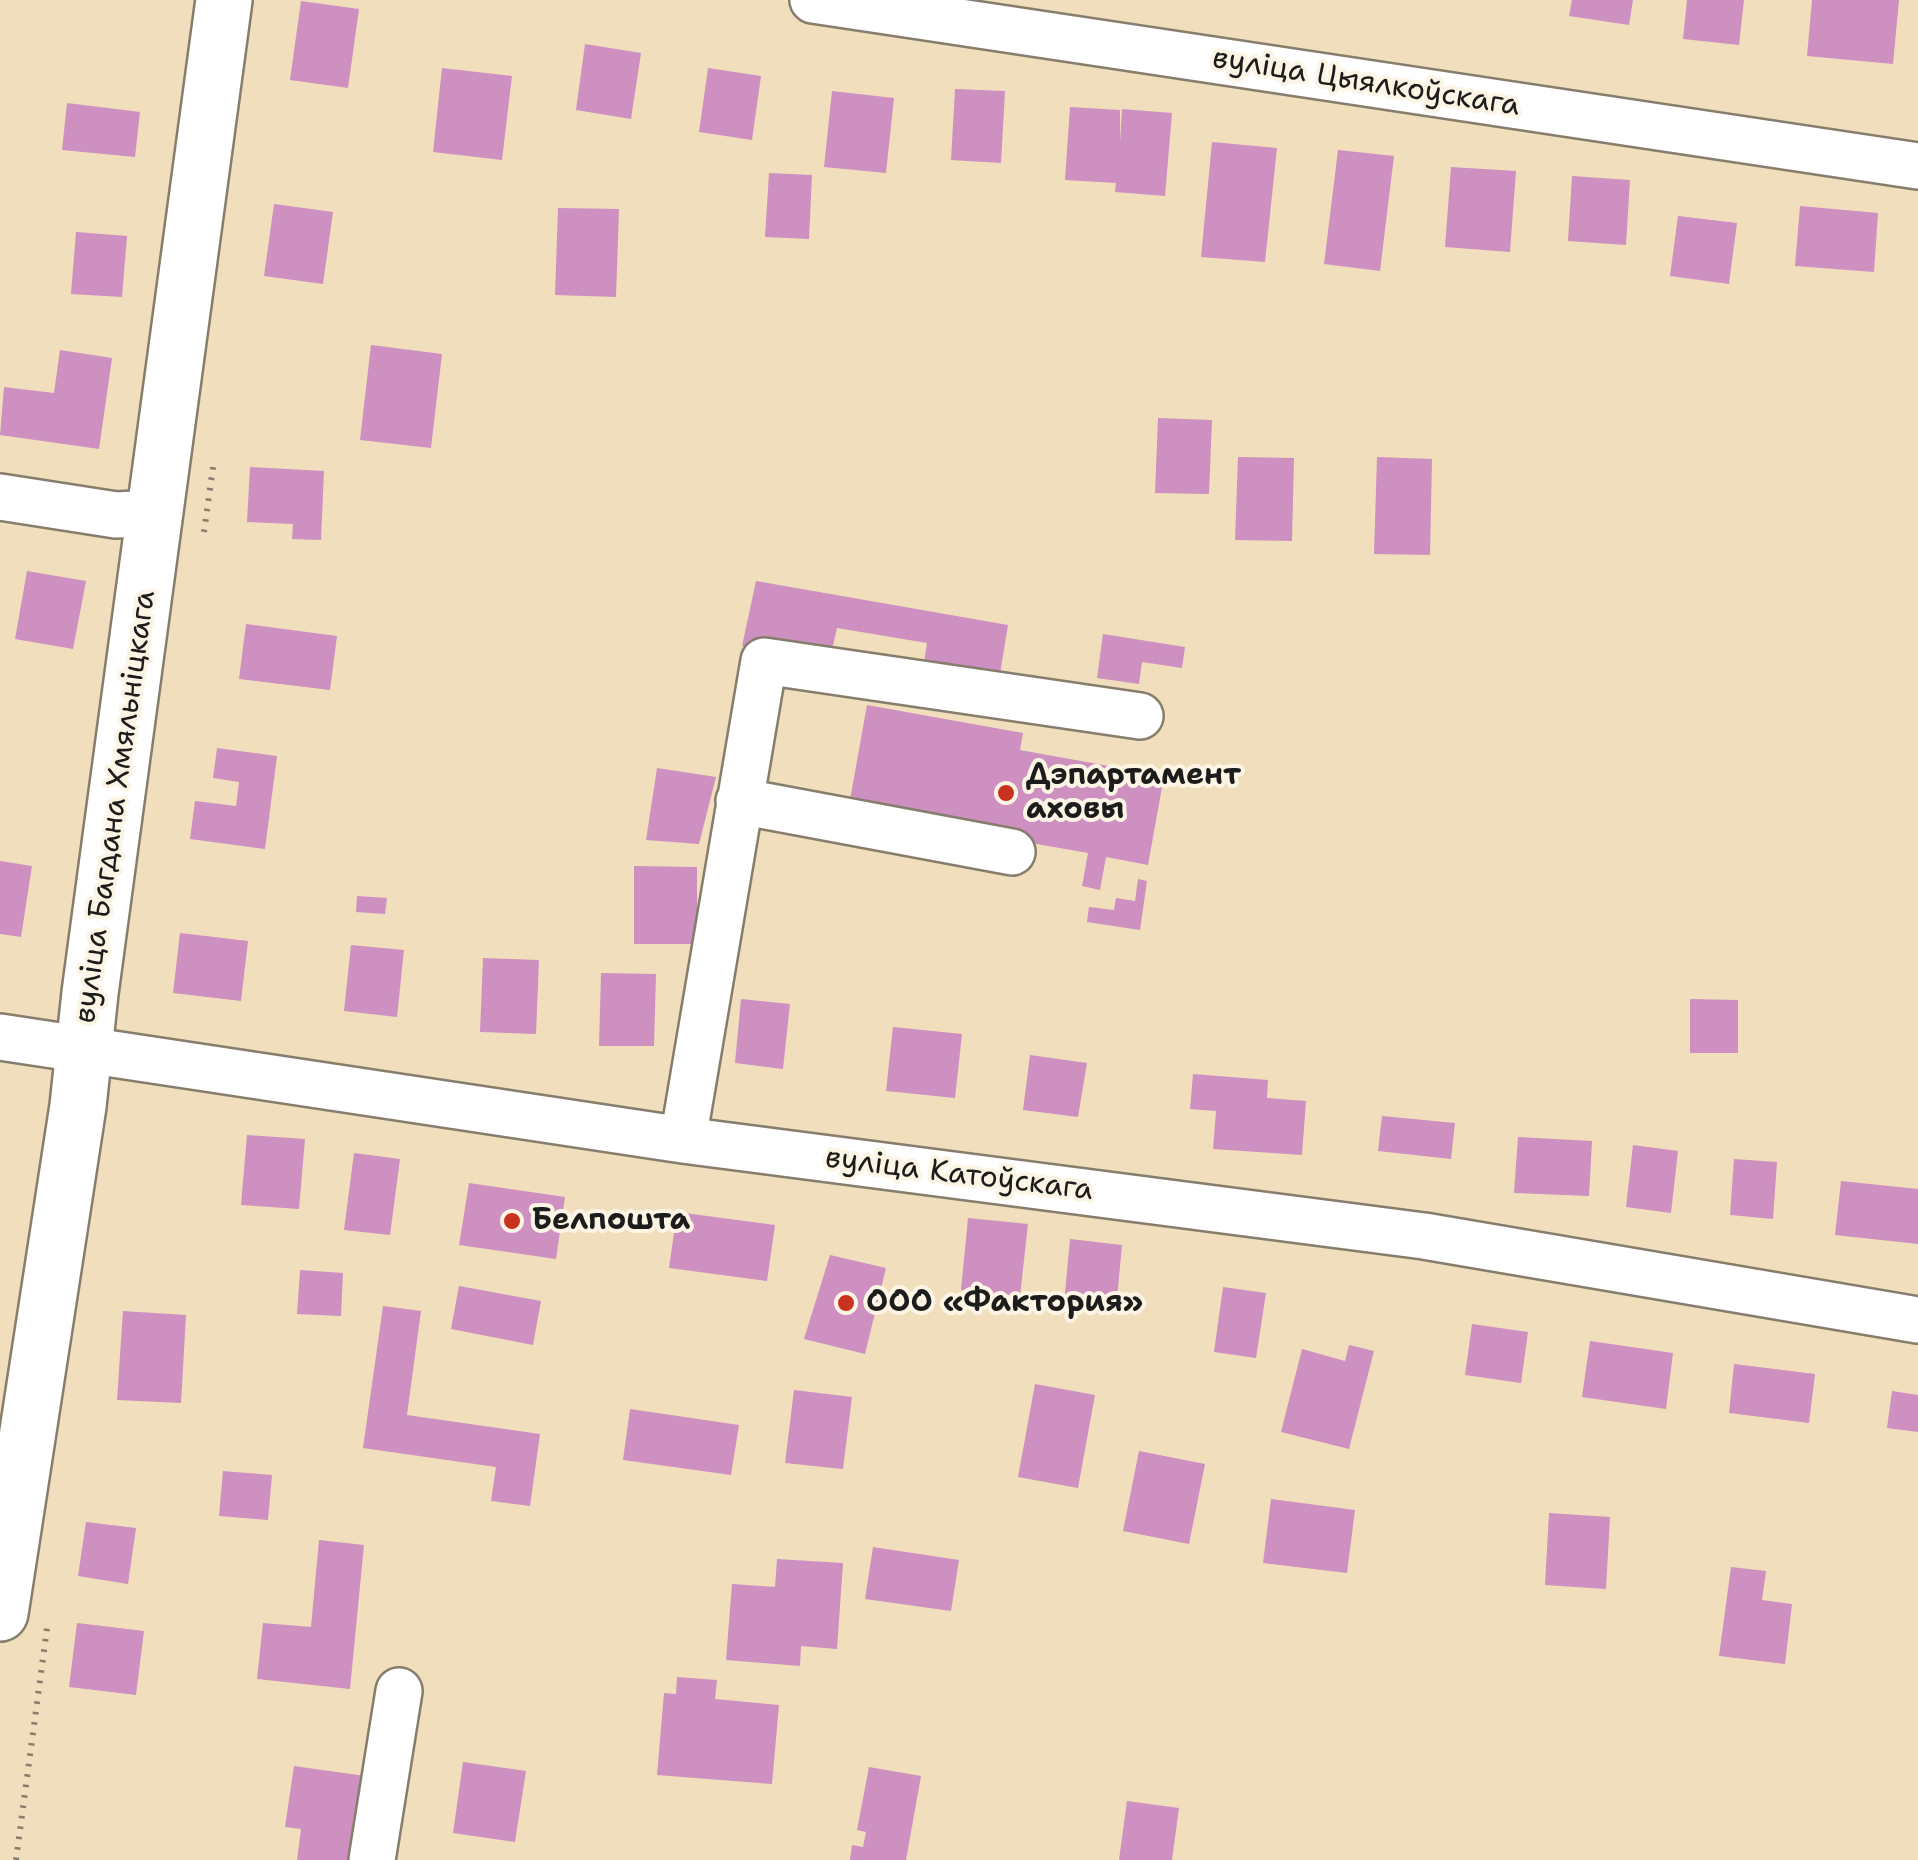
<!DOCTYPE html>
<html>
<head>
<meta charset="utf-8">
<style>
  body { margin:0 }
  canvas { display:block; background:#f0debc }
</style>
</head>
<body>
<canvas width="1918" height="1860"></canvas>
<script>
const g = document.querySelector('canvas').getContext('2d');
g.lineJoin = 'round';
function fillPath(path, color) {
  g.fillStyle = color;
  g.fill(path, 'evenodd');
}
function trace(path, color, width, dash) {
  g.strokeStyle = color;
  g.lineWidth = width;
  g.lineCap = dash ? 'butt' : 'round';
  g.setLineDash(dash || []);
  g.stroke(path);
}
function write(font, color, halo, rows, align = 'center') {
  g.font = font + ' "Shantell Sans",sans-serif';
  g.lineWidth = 8;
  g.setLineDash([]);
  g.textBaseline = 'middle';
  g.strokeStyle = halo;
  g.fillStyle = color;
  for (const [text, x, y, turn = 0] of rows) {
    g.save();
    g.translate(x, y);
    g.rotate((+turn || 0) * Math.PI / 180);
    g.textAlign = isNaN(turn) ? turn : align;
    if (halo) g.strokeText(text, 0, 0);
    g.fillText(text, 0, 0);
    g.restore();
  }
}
fillPath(new Path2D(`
  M1572,0H1633L1629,25L1569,16Z
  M1687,0H1744L1739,45L1683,39Z
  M1812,0H1899L1893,64L1807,56Z
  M301,1L359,9L348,88L290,80Z
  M585,44L641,53L631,119L576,110Z
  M442,68L512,76L502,160L433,152Z
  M708,68L761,76L752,140L699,132Z
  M955,89L1005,91L1001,163L951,160Z
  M832,91L894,98L886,173L824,167Z
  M67,103L140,112L135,157L62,150Z
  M1070,107L1120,110V142L1122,109L1172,113L1165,196L1115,192L1116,183L1065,180Z
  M1212,142L1277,148L1265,262L1201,257Z
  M1338,150L1394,156L1380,271L1324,264Z
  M1451,167L1516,171L1510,252L1445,247Z
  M769,173L812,175L809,239L765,237Z
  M1572,176L1630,180L1626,245L1568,241Z
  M274,204L333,212L323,284L264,276Z
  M1800,206L1878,213L1874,272L1795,266Z
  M558,208L619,209L616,297L555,295Z
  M1678,216L1737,223L1729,284L1670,276Z
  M76,232L127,236L122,297L71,294Z
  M371,345L442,354L431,448L360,440Z
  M60,350L112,358L99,449L0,435L4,387L54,393Z
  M1158,418L1212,420L1209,494L1155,493Z
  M1238,457L1294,458L1292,541L1235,540Z
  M1377,457L1432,459L1430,555L1374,554Z
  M250,467L324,471L321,540L292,539L293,524L247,522Z
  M27,571L86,581L73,649L15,639Z
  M756,581L1008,625L999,680L923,669L927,643L837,628L829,664L742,646Z
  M246,624L337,636L330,690L239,679Z
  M1103,634L1185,647L1182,668L1142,662L1139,684L1097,678Z
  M867,705L1023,733L1020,750L1164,776L1148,865L1106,857L1100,890L1082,886L1088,853L848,811Z
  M217,748L277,756L265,849L190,839L195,801L236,806L239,782L213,778Z
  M657,768L716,777L699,844L646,840Z
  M0,861L32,866L21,937L0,934Z
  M634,866L697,867V944H634Z
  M1138,879L1147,881L1140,930L1087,922L1089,907L1114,910L1116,898L1135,901Z
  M357,896L387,898L385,914L356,912Z
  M180,933L248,941L241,1001L173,993Z
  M351,945L404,950L397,1017L344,1011Z
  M483,958L539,960L536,1034L480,1032Z
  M601,973L656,974L654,1046H599Z
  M741,999L790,1004L783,1069L735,1063Z
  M1690,999L1738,1000V1053H1690Z
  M893,1027L962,1034L955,1098L886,1091Z
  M1030,1055L1087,1063L1078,1117L1023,1110Z
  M1193,1074L1268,1080L1267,1098L1306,1101L1302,1155L1213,1149L1216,1111L1190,1109Z
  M1382,1116L1455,1123L1451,1159L1378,1151Z
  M247,1135L305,1139L299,1209L241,1205Z
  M1518,1137L1592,1141L1589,1196L1514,1193Z
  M1633,1145L1678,1151L1671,1213L1626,1207Z
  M354,1153L400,1159L390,1235L344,1230Z
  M1734,1159L1777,1162L1773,1219L1730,1215Z
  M1841,1181L1918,1189V1244L1835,1235Z
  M469,1183L565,1197L556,1259L459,1245Z
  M677,1212L775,1225L767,1281L669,1268Z
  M968,1218L1028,1224L1020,1296L961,1290Z
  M1070,1239L1122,1245L1116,1309L1064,1304Z
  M830,1255L886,1268L865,1354L804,1339Z
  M300,1270L343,1273L341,1316L297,1314Z
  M459,1286L541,1301L533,1345L451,1329Z
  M1223,1287L1266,1293L1256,1358L1214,1352Z
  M383,1306L421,1311L407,1415L540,1434L530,1506L491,1501L496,1467L363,1448Z
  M123,1311L186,1315L181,1403L117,1400Z
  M1472,1324L1528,1332L1521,1383L1465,1375Z
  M1590,1341L1673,1353L1666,1409L1582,1397Z
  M1349,1345L1374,1351L1349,1449L1281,1432L1302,1349L1345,1361Z
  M1734,1364L1815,1374L1809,1423L1729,1413Z
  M1035,1384L1095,1395L1078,1488L1018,1477Z
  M794,1390L852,1397L843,1469L785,1463Z
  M1892,1391L1918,1395V1432L1887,1428Z
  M630,1409L739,1425L731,1475L623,1460Z
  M1139,1451L1205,1464L1189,1544L1123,1531Z
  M223,1471L272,1475L268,1520L219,1516Z
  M1271,1499L1355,1510L1347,1573L1263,1563Z
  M1549,1513L1610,1517L1606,1589L1545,1585Z
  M86,1522L136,1528L128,1584L78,1576Z
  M319,1540L364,1545L350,1689L257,1679L263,1623L311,1627Z
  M873,1547L959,1560L951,1611L865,1599Z
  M777,1559L843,1563L837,1649L801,1646L800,1666L726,1660L732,1584L775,1587Z
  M1731,1567L1766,1571L1762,1600L1792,1604L1785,1664L1719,1656Z
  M77,1623L144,1631L136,1695L69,1687Z
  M677,1677L717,1680L715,1699L779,1705L772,1784L657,1775L664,1693L676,1694Z
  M463,1762L526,1771L515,1842L453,1833Z
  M294,1766L365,1776L353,1860H297L301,1829L285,1827Z
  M869,1767L921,1776L906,1860H850L852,1845L863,1847L866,1832L857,1830Z
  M1127,1801L1179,1808L1172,1860H1119Z`), '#ce90c0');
const minor = new Path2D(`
  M813,0L1918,166
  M0,497L116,515L155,513
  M739,801L1012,852
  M0,1037L683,1140L1424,1236L1918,1320
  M683,1140L764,661L1140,716
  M372,1860L399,1691`);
const major = new Path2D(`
  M0,1613L78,1106L90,993L224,0`);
trace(minor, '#867d6c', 50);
trace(major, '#867d6c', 60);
trace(new Path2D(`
  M204,532L214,460
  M16,1860L47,1628`), '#867d6c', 6, [2.5, 8]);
trace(minor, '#fff', 45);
trace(major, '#fff', 55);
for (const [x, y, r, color] of [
  [1006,793,10,"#c8321e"],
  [512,1221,10,"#c8321e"],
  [846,1303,10,"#c8321e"]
]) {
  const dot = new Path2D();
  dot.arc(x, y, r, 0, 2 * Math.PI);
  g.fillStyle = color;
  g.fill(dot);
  trace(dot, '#fcf5e5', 4);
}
write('30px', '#1c1c1c', '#fcf5e5', [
  ["вуліца Цыялкоўскага",1366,83,9],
  ["вуліца Багдана Хмяльніцкага",116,807,-82],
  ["вуліца Катоўскага",959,1175,7]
]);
write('bold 30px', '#1c1c1c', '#fcf5e5', [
  ["Дэпартамент",1026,776],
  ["аховы",1026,810],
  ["Белпошта",532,1221],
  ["ООО «Фактория»",866,1303]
], 'left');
</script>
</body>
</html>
